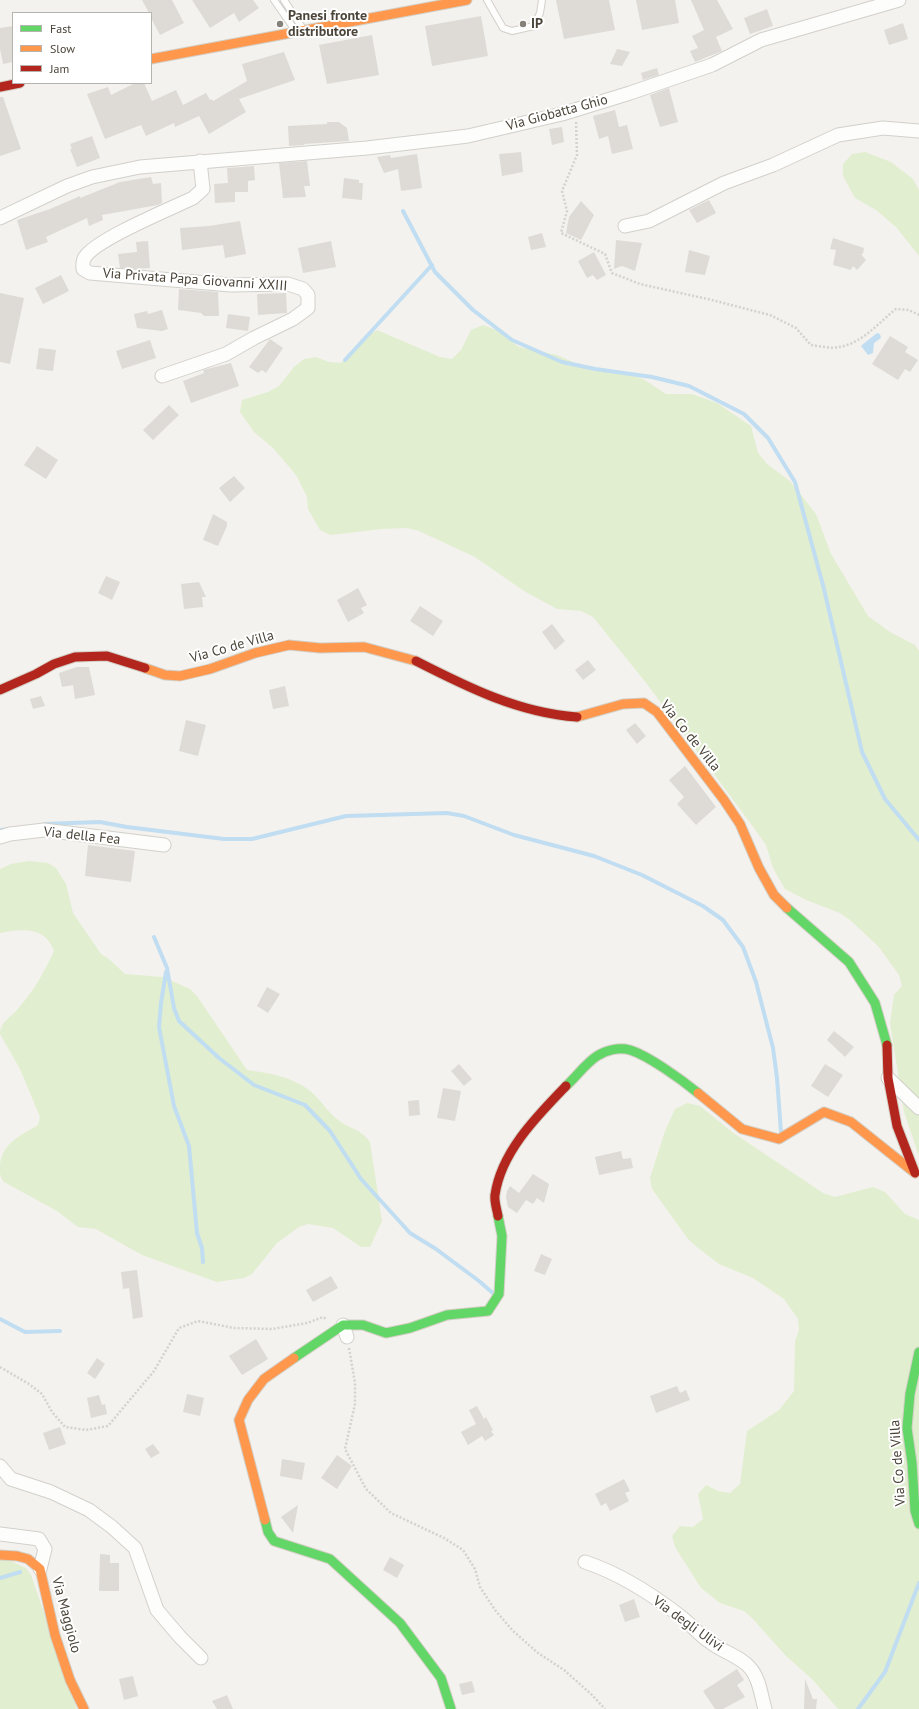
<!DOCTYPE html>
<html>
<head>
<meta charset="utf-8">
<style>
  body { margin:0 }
  #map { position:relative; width:919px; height:1709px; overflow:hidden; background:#f4f2ee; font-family:"PT Sans",sans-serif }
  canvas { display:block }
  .legend { position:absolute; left:12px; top:12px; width:140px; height:72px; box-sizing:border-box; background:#fff; border:1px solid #b7b4b0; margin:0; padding:5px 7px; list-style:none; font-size:12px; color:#4b4439 }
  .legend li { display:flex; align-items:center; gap:8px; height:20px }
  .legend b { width:20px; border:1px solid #b7b4b0 }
</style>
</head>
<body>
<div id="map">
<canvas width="919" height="1709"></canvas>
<ul class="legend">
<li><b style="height:5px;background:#63d668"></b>Fast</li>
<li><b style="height:5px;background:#ff974d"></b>Slow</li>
<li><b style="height:5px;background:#b3261e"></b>Jam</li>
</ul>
</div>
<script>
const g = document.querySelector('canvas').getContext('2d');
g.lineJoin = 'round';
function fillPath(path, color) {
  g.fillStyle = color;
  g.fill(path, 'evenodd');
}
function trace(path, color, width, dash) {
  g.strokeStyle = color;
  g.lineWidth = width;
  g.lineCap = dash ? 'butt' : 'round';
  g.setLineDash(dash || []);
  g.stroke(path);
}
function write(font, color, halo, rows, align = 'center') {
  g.font = font + ' "PT Sans",sans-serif';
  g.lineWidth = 4;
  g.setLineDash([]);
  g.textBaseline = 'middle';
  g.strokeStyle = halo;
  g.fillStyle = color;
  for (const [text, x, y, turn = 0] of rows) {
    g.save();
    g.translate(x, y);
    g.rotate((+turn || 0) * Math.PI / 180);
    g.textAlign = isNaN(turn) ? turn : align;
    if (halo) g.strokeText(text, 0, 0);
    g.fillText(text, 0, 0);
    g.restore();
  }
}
fillPath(new Path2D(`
  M865,152L891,162L913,179L919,190V256L896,227L876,210L855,198L843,176V164L852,154Z
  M483,325L496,330L519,347L557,355L593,371H620L643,379L666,394H692L717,403L751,426L758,453L767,464L790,481L816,514L831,554L868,616L890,632L915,645L919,651V1156L904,1112L890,1023L894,995L902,986L899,975L878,946L850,920L840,913L806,900L785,889L773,868L766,845L751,824L647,684L593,617L581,611L557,609L524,591L475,557L419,531L407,528L382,529L331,535L320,530L308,509L307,497L296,475L273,448L254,432L240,412L242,400L268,392L279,386L294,367L304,359L316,357L329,362L341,363L367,336L377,330L440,357L452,359L461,350L471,330Z
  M29,861L48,863L56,868L66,884L73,913L101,954L109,959L125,974L163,977L190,989L197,996L247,1070C269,1073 290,1076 309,1090C319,1098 327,1111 337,1119C349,1129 360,1128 370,1142L382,1221L370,1247H361L333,1228L308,1224L299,1227L277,1243L252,1274L244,1278L217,1282L142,1255L96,1229L78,1227L57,1211L4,1182C0,1177 0,1174 0,1168C0,1144 20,1136 38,1125L40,1117L20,1069L0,1034C0,1023 8,1019 15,1012C32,994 44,973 54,951C45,926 22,929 0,933V869L11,864Z
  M687,1103L700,1106L732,1132L823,1193L835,1197L873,1187L885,1192L905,1214L919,1220V1709H838L813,1680L786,1656L753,1619L744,1611L720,1603L701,1588L675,1547L672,1536L680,1526L693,1527L703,1519L698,1494L706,1485L718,1491L730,1493L740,1484L747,1431L779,1410L794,1391L795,1341L799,1330L798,1319L784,1299L753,1278L719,1264L698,1248L688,1239L652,1189L650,1178L665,1131L675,1109Z
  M0,1556L26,1568L31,1575L77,1709H0Z`), '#e1eecf');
fillPath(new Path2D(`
  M877,333L880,334L881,338L874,343L873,353L868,355L861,346L862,345Z`), '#c0ddf1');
trace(new Path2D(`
  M403,211L435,272L473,310L512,340L562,362L595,369L652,377L689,386L744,414L768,438L795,482L824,589L862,752L885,799L919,840
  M345,360L432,265
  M44,824L100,822L127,827L224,839H252L346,816L447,813L464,816L514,835L594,856L642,875L703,906L723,920L743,947L756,982L773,1048L777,1078L781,1132
  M0,830L8,829
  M154,937L167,968L174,1008L179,1021L219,1058L254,1085L305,1105L330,1131L361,1179L410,1233L436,1249L479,1281L494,1294
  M166,972L161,1003L159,1027L174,1106L189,1146L197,1233L202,1248L203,1262
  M0,1319L25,1332L60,1331
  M0,1578L20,1572
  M858,1709L885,1672L919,1583`), '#c0ddf1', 4);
fillPath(new Path2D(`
  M142,0H172L184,23L160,35L151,18V13H149Z
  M192,0H253L259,8L239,22L234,13L210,28Z
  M556,0H609L615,30L564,39Z
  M636,0H675L679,23L642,30Z
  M691,0H717L733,29L716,37L722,51L695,62L690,51L698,48L692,36L704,30Z
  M767,9L773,26L750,34L744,18Z
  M481,16L488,56L432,66L425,26Z
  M903,23L908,39L889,45L884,30Z
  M13,26V62L3,64L0,49V28Z
  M372,35L379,75L327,84L319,45Z
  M617,49L630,52L622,66L610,64Z
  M284,52L295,80L239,99L246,112L209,134L199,116L175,127L174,123L146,136L141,125L105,139L87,94L108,87L111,95L135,83H144L152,101L176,90L183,105L206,93L210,100L212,99L213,101L247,81L242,64Z
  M657,68L659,75L643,80L641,73Z
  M669,88L678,122L660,127L650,95Z
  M0,97H3L21,149L0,156Z
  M615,110L619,127L627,125L633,149L612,154L608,136L599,139L593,116Z
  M327,122H339L347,128L349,141L304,144V145L289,146L288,126L327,124Z
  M562,127L564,142L552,145L549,129Z
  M92,136L100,158L77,167L70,149H72L70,144Z
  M521,152L523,172L502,176L499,154Z
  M417,154L422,188L401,191L398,169L384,173L377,157L390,155L391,158Z
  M307,161L310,186H304L306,197L283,198L279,163Z
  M254,166L255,180L248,181V192H235V202L215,203L214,184L228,183L227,168Z
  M151,177L153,184L161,183L162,203L158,205L102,215L103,220L89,226L87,218L46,237L48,242L26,250L17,220L50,209L80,196V198L120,182Z
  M344,178L359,180V183H363L362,200L342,198Z
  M709,200L716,213L697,223L689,210Z
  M581,201L594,215L581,240L566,233L569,217Z
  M240,221L246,254L225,258L223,245L182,250L180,228L209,226Z
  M542,233L546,247L531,250L528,237Z
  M833,238L864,248L863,254H861L866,260L857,270L853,266L851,270L833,265L836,250L830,249Z
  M616,240L642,243L635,271L622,266L614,269Z
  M148,241L150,268L136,269L120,268L118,254L137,252L136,242Z
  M331,241L336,267L303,273L298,248Z
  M689,250L710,256L705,275L685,272Z
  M594,252L606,275L597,280L593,275L587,278L578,261Z
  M61,275L69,291L43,304L35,288Z
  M179,289L218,292L219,316H204L201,313L178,310Z
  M0,293L24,298L10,364L0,362Z
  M286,293L287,313L258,315L257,294Z
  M162,310L168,329L162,331L137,328L134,314L147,311L148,314Z
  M228,314L250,317L248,331L226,328Z
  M890,336L908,347L905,352L918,360L910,372L905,369L898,380L872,364Z
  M270,339L283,348L266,373L262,370L258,373L249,367Z
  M150,340L156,358L122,369L116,351Z
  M39,348L56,350L53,371L36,369Z
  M231,363L239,386L191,403L183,381L204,373L203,370Z
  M169,405L179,415L153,440L143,430Z
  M37,446L58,460L46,479L24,465Z
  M234,476L245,488L230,502L219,488Z
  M213,514L227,522V526L218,546L203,540Z
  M106,576L120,582L112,600L98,593Z
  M199,582L206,597H202L203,607L184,609L181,584Z
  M358,588L367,605L361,608L364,613L348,622L337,600Z
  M420,606L443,621L433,636L410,621Z
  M552,624L565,641L555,650L542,632Z
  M588,660L596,670L583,680L575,670Z
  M77,667H89L95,695L75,699L73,685L62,687L59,673Z
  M285,686L289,706L273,709L269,690Z
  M41,696L45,706L33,709L30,699Z
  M186,720L206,725L198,756L179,751Z
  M635,723L646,736L637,744L626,730Z
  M685,766L716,807L696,825L677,804L684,797L669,780Z
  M88,845L135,851L131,882L85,876Z
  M267,987L280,994L268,1013L257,1006Z
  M834,1031L854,1047L845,1057L827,1040Z
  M459,1064L472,1079L464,1086L451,1071Z
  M825,1064L843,1075L828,1097L811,1086Z
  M443,1088L461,1091L455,1121L437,1118Z
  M419,1100L420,1115L409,1116L408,1101Z
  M621,1151L623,1159L631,1158L633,1168L599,1175L595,1157Z
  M533,1174L549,1184L544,1203L537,1198L533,1204L526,1200L517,1213L508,1207L506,1197L507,1191L510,1186L519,1193Z
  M541,1254L552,1259L545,1275L534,1271Z
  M137,1270L143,1317L133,1319L129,1288L123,1289L121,1272Z
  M331,1276L338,1288L313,1302L306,1290Z
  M256,1339L268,1359L242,1375L229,1356Z
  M97,1358L105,1364L95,1379L87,1373Z
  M677,1386L680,1393L686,1390L690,1400L656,1413L650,1396Z
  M187,1394L204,1398L200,1416L183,1412Z
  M99,1395L102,1405L105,1404L107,1414L91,1418L87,1398Z
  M477,1406L484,1419L486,1417L493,1430L491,1431L494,1435L485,1441L482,1436L468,1445L461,1432L476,1424L469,1410Z
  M60,1427L66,1444L49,1450L43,1433Z
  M153,1444L160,1453L151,1458L145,1449Z
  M337,1455L352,1466L337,1489L321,1478Z
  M282,1459L305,1463L302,1480L280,1476Z
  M624,1479L630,1491L625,1493L629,1501L610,1511L606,1503L601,1506L595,1494Z
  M298,1505L293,1533L281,1517Z
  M100,1554L110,1555V1563H119V1591H99Z
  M390,1557L404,1565L397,1578L383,1570Z
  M634,1599L640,1617L625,1622L619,1605Z
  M737,1669L744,1680L737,1685L745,1697L723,1709H715L703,1691Z
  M133,1676L138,1696L124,1700L119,1679Z
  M805,1679L813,1699H817L816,1709H804Z
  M472,1681L475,1692L462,1695L459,1684Z
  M227,1695L233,1709H217L212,1701Z`), '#dedbd6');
const lane = new Path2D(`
  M274,0L295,30
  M284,0L303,29
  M487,0L503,28L512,31L534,26L540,13L542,0`);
const street = new Path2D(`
  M0,218L67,186L92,177L140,167L367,148L468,136L562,114L630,93L712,65L761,40L899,0
  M625,226L649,221L724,183L773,165L838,135L883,128L919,131
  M162,376L226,354L254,338L293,319L308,308V295L303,289L288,284L231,285L90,273L83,269C83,265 82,261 85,257C97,239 170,209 193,198L203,189L200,161
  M0,837L10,834L44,830L164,845
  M888,1078L919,1108
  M343,1325L347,1337
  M0,1466L11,1479L51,1492L89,1510L112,1527L135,1548L157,1610L180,1637L201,1658
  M0,1534L39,1539L45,1549L40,1569
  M585,1562C618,1573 653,1595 680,1616C691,1624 699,1635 710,1642C722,1652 741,1656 751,1669C760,1680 761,1696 765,1709`);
const fast = new Path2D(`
  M787,908L849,962L875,1003L887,1045
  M566,1086C576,1077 586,1063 597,1056C606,1050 619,1047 630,1050C649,1056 682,1080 698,1093
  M919,1352L910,1394L907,1428L912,1463L915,1511L919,1524
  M294,1358L343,1325H363L386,1333L410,1328L447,1315L488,1311L499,1294L502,1236L498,1216
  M265,1520L268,1532L274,1541L330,1559L400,1623L441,1678L451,1709`);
const slow = new Path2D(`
  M151,59L467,0
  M145,668L165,675L180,676L210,669L255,653L289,645L320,648L364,647L416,661
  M577,717L623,704L644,703L657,712L724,800L740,824L759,868L774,895L787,908
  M698,1093L742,1129L779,1139L824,1112L851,1122L915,1173
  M265,1520L239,1420L248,1400L264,1379L294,1358
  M0,1555L17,1556L28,1559L40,1569L55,1635L70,1680L84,1709`);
const jam = new Path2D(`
  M0,87L20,83
  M416,661C467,687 519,713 577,717
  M0,690L36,674L54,664L75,657L107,656L145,668
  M887,1045L888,1078L897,1126L915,1173
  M498,1216C497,1210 494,1201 495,1195C501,1152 537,1116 566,1086`);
trace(lane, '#d2d0cb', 8);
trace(street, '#d2d0cb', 15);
trace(fast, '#d3cfc5', 11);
trace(slow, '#d3cfc5', 11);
trace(jam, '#d3cfc5', 11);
trace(new Path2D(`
  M576,122L577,155L562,191L567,211L561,233L605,254L612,273L640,284L712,300L770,315L796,328L811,345C819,346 831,349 839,347C863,343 878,323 896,309L909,310L919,315
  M349,1348L355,1383V1404L345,1449L366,1489L391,1513L444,1538L463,1550L475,1569L480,1587L495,1610L513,1631L538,1653L564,1670L591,1694L605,1709
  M0,1367L29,1384L42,1394L52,1412L65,1427L86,1430L108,1426L154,1371L179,1328L198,1321L234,1328L272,1329L307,1323L323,1317L326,1319`), '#d3d2cc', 2.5, [2, 2]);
trace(lane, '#fdfdfc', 6);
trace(street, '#fdfdfc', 13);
trace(fast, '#63d668', 9);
trace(slow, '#ff974d', 9);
trace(jam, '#b3261e', 9);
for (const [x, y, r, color] of [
  [280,24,4,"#868178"],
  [523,24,4,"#868178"]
]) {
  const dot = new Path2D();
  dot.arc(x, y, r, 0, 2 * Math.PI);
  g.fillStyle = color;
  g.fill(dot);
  trace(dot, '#fff', 1.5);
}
write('bold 14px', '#4b4439', '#fff', [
  ["Panesi fronte",288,16],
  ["distributore",288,32],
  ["IP",531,24]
], 'left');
write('14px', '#4b4439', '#fff', [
  ["Via Giobatta Ghio",557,113,-15],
  ["Via Privata Papa Giovanni XXIII",195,280,4],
  ["Via Co de Villa",232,647,-16],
  ["Via Co de Villa",690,736,51],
  ["Via della Fea",82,836,6],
  ["Via Co de Villa",898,1463,-94],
  ["Via Maggiolo",66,1615,75],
  ["Via degli Ulivi",688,1624,36]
]);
</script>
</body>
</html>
